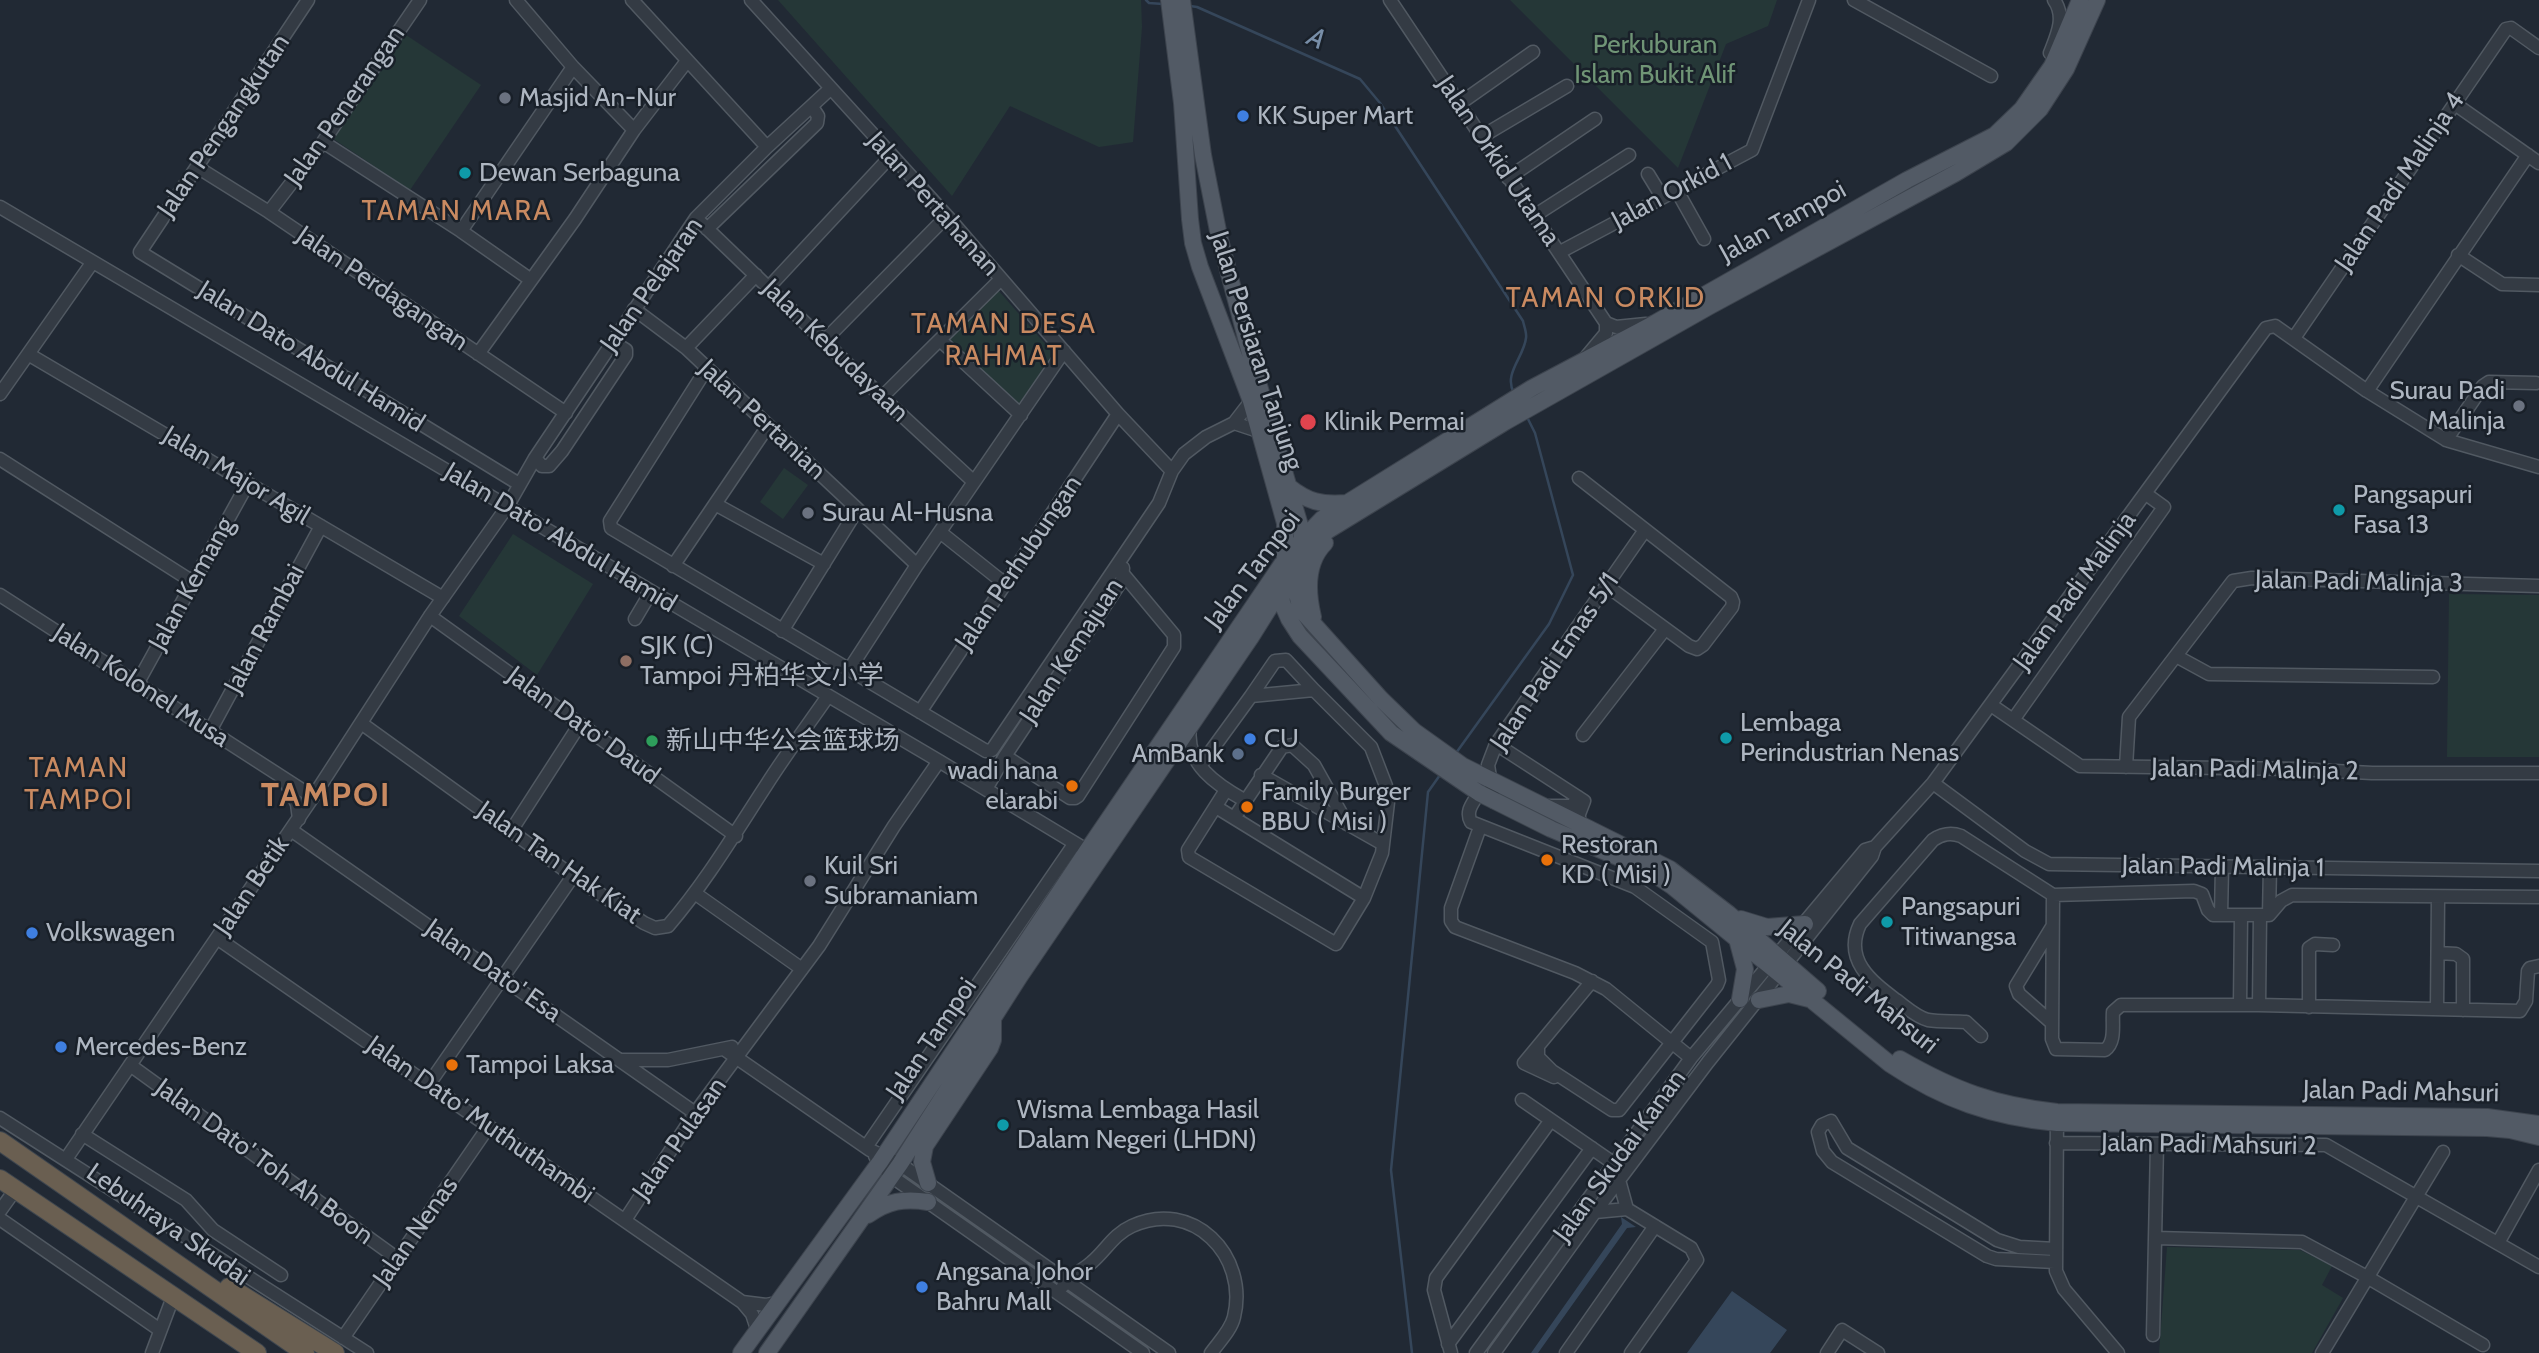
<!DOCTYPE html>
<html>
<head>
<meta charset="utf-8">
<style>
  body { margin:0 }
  canvas { display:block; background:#212934 }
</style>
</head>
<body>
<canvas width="2539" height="1353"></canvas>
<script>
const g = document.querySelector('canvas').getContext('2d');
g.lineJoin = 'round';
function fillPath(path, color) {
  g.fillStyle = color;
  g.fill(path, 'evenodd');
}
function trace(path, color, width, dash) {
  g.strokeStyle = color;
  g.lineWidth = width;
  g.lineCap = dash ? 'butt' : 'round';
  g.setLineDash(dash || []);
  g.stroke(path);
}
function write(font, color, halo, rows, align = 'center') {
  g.font = font + ' Cabin,"Noto Sans SC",sans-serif';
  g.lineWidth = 5;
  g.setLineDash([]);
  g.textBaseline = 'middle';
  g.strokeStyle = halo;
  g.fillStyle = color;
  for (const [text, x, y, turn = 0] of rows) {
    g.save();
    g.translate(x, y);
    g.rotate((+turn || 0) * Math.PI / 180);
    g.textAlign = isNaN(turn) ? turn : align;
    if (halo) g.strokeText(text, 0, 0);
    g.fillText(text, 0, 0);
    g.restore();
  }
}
fillPath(new Path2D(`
  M778,0H1141L1142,27L1133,142L1099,147L1010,106L952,196Z
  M1510,0H1777L1768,26L1726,44L1678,168Z
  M403,33L481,85L410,190L332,138Z
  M998,290L1054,354L1018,405L948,337Z
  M784,468L808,485L783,519L760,502Z
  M513,534L593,584L537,675L459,616Z
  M2449,594L2539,595V757H2447Z
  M2167,1247L2300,1250L2332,1266L2322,1285L2343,1298L2312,1353H2159Z`), '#253737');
fillPath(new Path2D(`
  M1621,1217L1636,1227L1627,1228L1538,1353H1531L1622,1224Z
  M1732,1291L1787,1330L1770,1353H1687Z`), '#35465a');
trace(new Path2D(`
  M1146,0L1149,3L1163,4
  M1190,6L1197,7L1360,79L1380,103L1523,321C1524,326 1527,333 1526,338C1524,357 1503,374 1514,393
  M1456,753L1549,624L1573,575L1535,433L1527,417
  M1412,1353L1391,1170L1428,792L1440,775`), '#35465a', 2.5);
const minor = new Path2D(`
  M308,0L140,252L519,484
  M516,0L573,67L634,130
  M632,0L767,147
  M751,0L947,216L1118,414L1172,471
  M1390,0L1606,323V333L1586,357
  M1854,0L1991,76
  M2050,53C2057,35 2066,17 2054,0
  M1459,104L1533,52
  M2455,104L2539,163
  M1481,137L1567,86
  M323,142L461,231L531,280
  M197,167L269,212L566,413
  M1648,174L1662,197
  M1508,178L1595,119
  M1676,189L1704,239
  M0,207L939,761L1093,854
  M269,212L323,142L420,0
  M1534,216L1629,155
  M696,218L882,397L974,482
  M707,229L817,123L818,116L812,107
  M461,231L573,67
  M1560,252L1752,150L1809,0
  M2458,255L2502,284L2539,285
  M769,287L891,156
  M634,309L686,348L917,565
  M1606,323L1616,327L1646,324
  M2294,338L2506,29L2511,28L2539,48
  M940,340L1021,415
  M824,341L947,216
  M686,348L756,275
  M28,354L443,598
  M478,354L575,219L634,130L687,61
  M707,368L610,521L611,528L986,751L992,750L996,744L1159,503L1172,471L1184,454L1206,437L1234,423L1251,401
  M2367,391L2528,155
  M0,394L92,263
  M882,397L1000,280
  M1234,423L1258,431
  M2446,440L2483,386L2489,382L2536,383
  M535,458L542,466H549L562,451L626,355V350L613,342
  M0,459L193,582
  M1579,478L1731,597L1733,602L1732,607L1703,645L1697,649L1689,646L1607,586
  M715,504L824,564
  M940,532L1004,583
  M673,566L768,426
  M0,595L313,797
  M430,616L736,836
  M635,619L651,592
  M782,631L857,510
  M2176,656L2209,674L2433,677
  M849,670L917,565L1064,351
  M137,684L248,483
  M1251,696L1275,661L1286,660L1314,690
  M1991,705L2080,766L2297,769L2372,773H2539
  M920,712L1118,414
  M2013,720L2164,507L2146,494
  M361,723L573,876L644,923L655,928L668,926C706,882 735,833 767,784C786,754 808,725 828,696
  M1190,728C1185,764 1217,785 1244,800
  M210,731L321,526
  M1583,735L1665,629
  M1496,744L1584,801L1579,814V823
  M1005,756L1070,798H1075L1078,796L1174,647V635L1124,575
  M1200,766L1251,696L1314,690L1371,747L1386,786L1388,802L1382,853L1364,898L1336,944L1189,857L1188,850L1226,790
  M2126,767L2129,717L2233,581L2252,578L2539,586
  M1261,775L1383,844
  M285,781L297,804L299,819
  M1933,783L2025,851L2049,864L2539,871
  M986,789L1005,756L1122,580L1123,568
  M1479,793C1473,803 1465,811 1471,822L1635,887L1712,942L1719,980L1717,985L1619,1110H1612L1552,1071L1538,1057V1047
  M1494,802L1488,765L1496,744L1645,530
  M1549,806H1572L1578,797
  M1216,807L1364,898
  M1234,818L1282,747L1292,745L1314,765L1347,824
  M1480,827L1451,908V921L1455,927L1575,973L1606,989L1691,1058
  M291,830L695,1113
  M511,831L580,724
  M696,894L802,969
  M2053,895L2052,1039L2056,1049L2105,1050C2116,1042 2112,1025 2113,1012L2121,1005H2259L2520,1011L2526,1001L2528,971L2530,968L2539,966
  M2221,915L2222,867
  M2269,915L2270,867
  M217,938L742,1302L752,1314L757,1329
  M2438,953L2456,954L2463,959V1010
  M2240,1005L2241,916
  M2259,1005L2260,916
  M2309,1007V948L2315,944L2333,945
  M2437,1008L2438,898
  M2052,1023L2019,994L2016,986L2052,927
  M1981,1036L1966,1022C1954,1021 1940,1022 1928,1020C1916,1017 1906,1007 1896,1000C1871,981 1843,960 1860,924L1933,840C1942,834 1950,832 1961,836L2053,895L2194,891L2202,894L2208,910L2213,915H2269L2281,901L2292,895L2539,897
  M724,1049L870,1150L900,1164L1169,1353
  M622,1060H668L732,1047
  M130,1065L398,1259
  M1554,1077L1524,1063L1592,981
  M429,1084L573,876
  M1522,1100L1619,1167
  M2057,1116L2056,1271L2064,1289L2118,1353
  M0,1118L367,1353
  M82,1134L186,1200L213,1230L281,1275
  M2056,1143L2326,1145L2539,1267
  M866,1147L1075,843
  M875,1156L891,1176L1143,1353
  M66,1159L313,797L430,616L507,507L535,458L696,218L767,147L830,89
  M1619,1180L1627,1209
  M0,1211L15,1190
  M1595,1212L1627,1209L1691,1248L1697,1260L1631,1353
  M0,1219L160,1330
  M625,1220L695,1113L819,946L894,826L939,761
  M2156,1238L2302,1242L2367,1277L2483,1345
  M2498,1243L2539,1170
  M2055,1249L2019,1247L1997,1240L1847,1148L1831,1121L1822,1125L1818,1132L1823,1151L1832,1162L1987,1256L1996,1259L2055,1262
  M1063,1286C1071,1275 1082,1271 1092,1262C1106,1250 1114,1234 1132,1226C1192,1198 1249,1255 1234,1317C1231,1330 1219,1342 1211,1353
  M742,1302L766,1305L776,1303
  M2153,1335L2157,1144
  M343,1338L489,1126
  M1448,1344L1592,1148
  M152,1353L173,1297
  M1451,1353L1434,1290L1436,1278L1551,1120
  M1476,1353L1691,1058L1865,850L1875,847
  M1494,1353L1595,1212L1708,1062L1872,856L1875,847L1933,783L2266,328L2275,326L2367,391L2446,440L2539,467
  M1566,1353L1655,1226
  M1827,1353L1842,1330L1878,1353
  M2322,1353L2443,1152`);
const major = new Path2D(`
  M1169,0L1182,103L1190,219L1193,243L1200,267L1251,401L1285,523V561L1281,589L1282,603L1289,619L1300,636L1391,733L1479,793L1551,829L1648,870L1672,886L1890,1064C1944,1100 1992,1117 2057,1123L2487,1128L2510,1130L2539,1137
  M1182,0L1203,155L1219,236L1255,372L1301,529L1302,539L1297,562L1296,590L1301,610L1381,699L1414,731L1463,766L1670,869L1729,914L1818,991
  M1288,486C1308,502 1321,505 1347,503
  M1298,544L1322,519L1347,503L1532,388L1655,323L1907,180L1995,135L2022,109L2052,66L2080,0
  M1298,561L1327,531L1505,422L1710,306L1956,173L2006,143L2040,109L2066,69L2097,0
  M1313,617C1307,592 1305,563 1325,543
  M1741,919L1767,927L1805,924
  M1737,939L1745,969L1740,999
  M1759,1000L1789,994L1809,999
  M1900,1059C1954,1090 1994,1105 2057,1112L2487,1117L2539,1124
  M928,1183L922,1162L925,1146L990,1048L993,1040V1018
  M868,1215C888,1201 904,1198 928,1202
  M741,1353L880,1162L1087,851L1282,564
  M767,1353L900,1164L1020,976L1251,637L1283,586`);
const highway = new Path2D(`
  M0,1141L305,1353
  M0,1179L257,1353
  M229,1287L335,1353`);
trace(minor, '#515962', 15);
trace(major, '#3d444e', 18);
trace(highway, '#3e464f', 20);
trace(minor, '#343b44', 12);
trace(major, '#525a65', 16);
trace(highway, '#6a5f51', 18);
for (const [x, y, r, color] of [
  [505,98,7,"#6b7280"],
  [1243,116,7,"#3f7fe0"],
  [465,173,7,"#0f9aa8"],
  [2519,406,7,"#6b7280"],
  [1308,422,9,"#e0444e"],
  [2339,510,7,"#0f9aa8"],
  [808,513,7,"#6b7280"],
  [626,661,7,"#8d6e63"],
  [1726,738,7,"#0f9aa8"],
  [1250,739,7,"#3f7fe0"],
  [652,741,7,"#2e9e5b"],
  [1238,754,7,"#5c6f8a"],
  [1072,786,7,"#e8710a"],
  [1247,807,7,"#e8710a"],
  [1547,860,7,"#e8710a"],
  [810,881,7,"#6b7280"],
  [1887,922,7,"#0f9aa8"],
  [32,933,7,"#3f7fe0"],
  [61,1047,7,"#3f7fe0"],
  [452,1065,7,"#e8710a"],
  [1003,1125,7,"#0f9aa8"],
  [922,1287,7,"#3f7fe0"]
]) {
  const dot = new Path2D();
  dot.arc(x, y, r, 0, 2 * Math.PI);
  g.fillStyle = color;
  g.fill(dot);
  trace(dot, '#192029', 2.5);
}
write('26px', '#709576', '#192029', [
  ["Perkuburan",1655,45],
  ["Islam Bukit Alif",1655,75]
]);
write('26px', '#aeb6c1', '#192029', [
  ["Masjid An-Nur",519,98],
  ["KK Super Mart",1257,116],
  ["Dewan Serbaguna",479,173],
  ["Surau Padi",2505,391,"right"],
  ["Malinja",2505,421,"right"],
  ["Klinik Permai",1324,422],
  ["Pangsapuri",2353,495],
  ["Fasa 13",2353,525],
  ["Surau Al-Husna",822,513],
  ["SJK (C)",640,646],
  ["Tampoi 丹柏华文小学",640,676],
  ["Lembaga",1740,723],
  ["Perindustrian Nenas",1740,753],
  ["CU",1264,739],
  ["新山中华公会篮球场",666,741],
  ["AmBank",1224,754,"right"],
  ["wadi hana",1058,771,"right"],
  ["elarabi",1058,801,"right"],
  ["Family Burger",1261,792],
  ["BBU ( Misi )",1261,822],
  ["Restoran",1561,845],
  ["KD ( Misi )",1561,875],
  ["Kuil Sri",824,866],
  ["Subramaniam",824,896],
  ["Pangsapuri",1901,907],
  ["Titiwangsa",1901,937],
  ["Volkswagen",46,933],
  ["Mercedes-Benz",75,1047],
  ["Tampoi Laksa",466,1065],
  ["Wisma Lembaga Hasil",1017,1110],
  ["Dalam Negeri (LHDN)",1017,1140],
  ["Angsana Johor",936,1272],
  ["Bahru Mall",936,1302]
], 'left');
write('26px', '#aeb6c1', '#192029', [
  ["Jalan Penerangan",345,106,-55],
  ["Jalan Pengangkutan",224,126,-56],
  ["Jalan Orkid Utama",1498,161,56],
  ["Jalan Padi Malinja 4",2400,182,-56],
  ["Jalan Orkid 1",1672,192,-28],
  ["Jalan Pertahanan",933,204,48],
  ["Jalan Tampoi",1783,222,-29],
  ["Jalan Pelajaran",652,285,-55],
  ["Jalan Perdagangan",382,289,34],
  ["Jalan Kebudayaan",835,351,44],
  ["Jalan Persiaran Tanjung",1256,351,72],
  ["Jalan Dato Abdul Hamid",311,357,32],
  ["Jalan Pertanian",762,420,43],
  ["Jalan Major Agil",236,476,31],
  ["Jalan Dato' Abdul Hamid",560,538,31],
  ["Jalan Perhubungan",1019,563,-56],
  ["Jalan Tampoi",1253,570,-53],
  ["Jalan Padi Malinja 3",2359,582,1],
  ["Jalan Kemang",192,584,-61],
  ["Jalan Padi Malinja",2075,591,-54],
  ["Jalan Rambai",265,629,-62],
  ["Jalan Kemajuan",1072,651,-57],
  ["Jalan Padi Emas 5/1",1555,662,-56],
  ["Jalan Kolonel Musa",141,686,33],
  ["Jalan Dato' Daud",583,726,36],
  ["Jalan Padi Malinja 2",2255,770,1],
  ["Jalan Tan Hak Kiat",559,863,35],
  ["Jalan Padi Malinja 1",2223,867,1],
  ["Jalan Betik",252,886,-56],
  ["Jalan Dato' Esa",493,971,35],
  ["Jalan Padi Mahsuri",1858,987,39],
  ["Jalan Tampoi",932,1039,-56],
  ["Jalan Padi Mahsuri",2401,1092,1],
  ["Jalan Dato' Muthuthambi",480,1120,35],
  ["Jalan Pulasan",680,1139,-55],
  ["Jalan Padi Mahsuri 2",2209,1145,1],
  ["Jalan Skudai Kanan",1620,1156,-54],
  ["Jalan Dato' Toh Ah Boon",264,1162,36],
  ["Lebuhraya Skudai",168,1225,35],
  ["Jalan Nenas",416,1232,-55]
]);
write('italic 28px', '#788ea8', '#192029', [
  ["A",1316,39,24]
]);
g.letterSpacing = '2px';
write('28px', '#c98a61', '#192029', [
  ["TAMAN MARA",457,212],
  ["TAMAN ORKID",1606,299],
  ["TAMAN DESA",1004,325],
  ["RAHMAT",1004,357],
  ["TAMAN",79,769],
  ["TAMPOI",79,801]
]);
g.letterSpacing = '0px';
g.letterSpacing = '2px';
write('bold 33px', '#c98a61', '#192029', [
  ["TAMPOI",326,796]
]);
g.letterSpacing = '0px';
</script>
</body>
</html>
